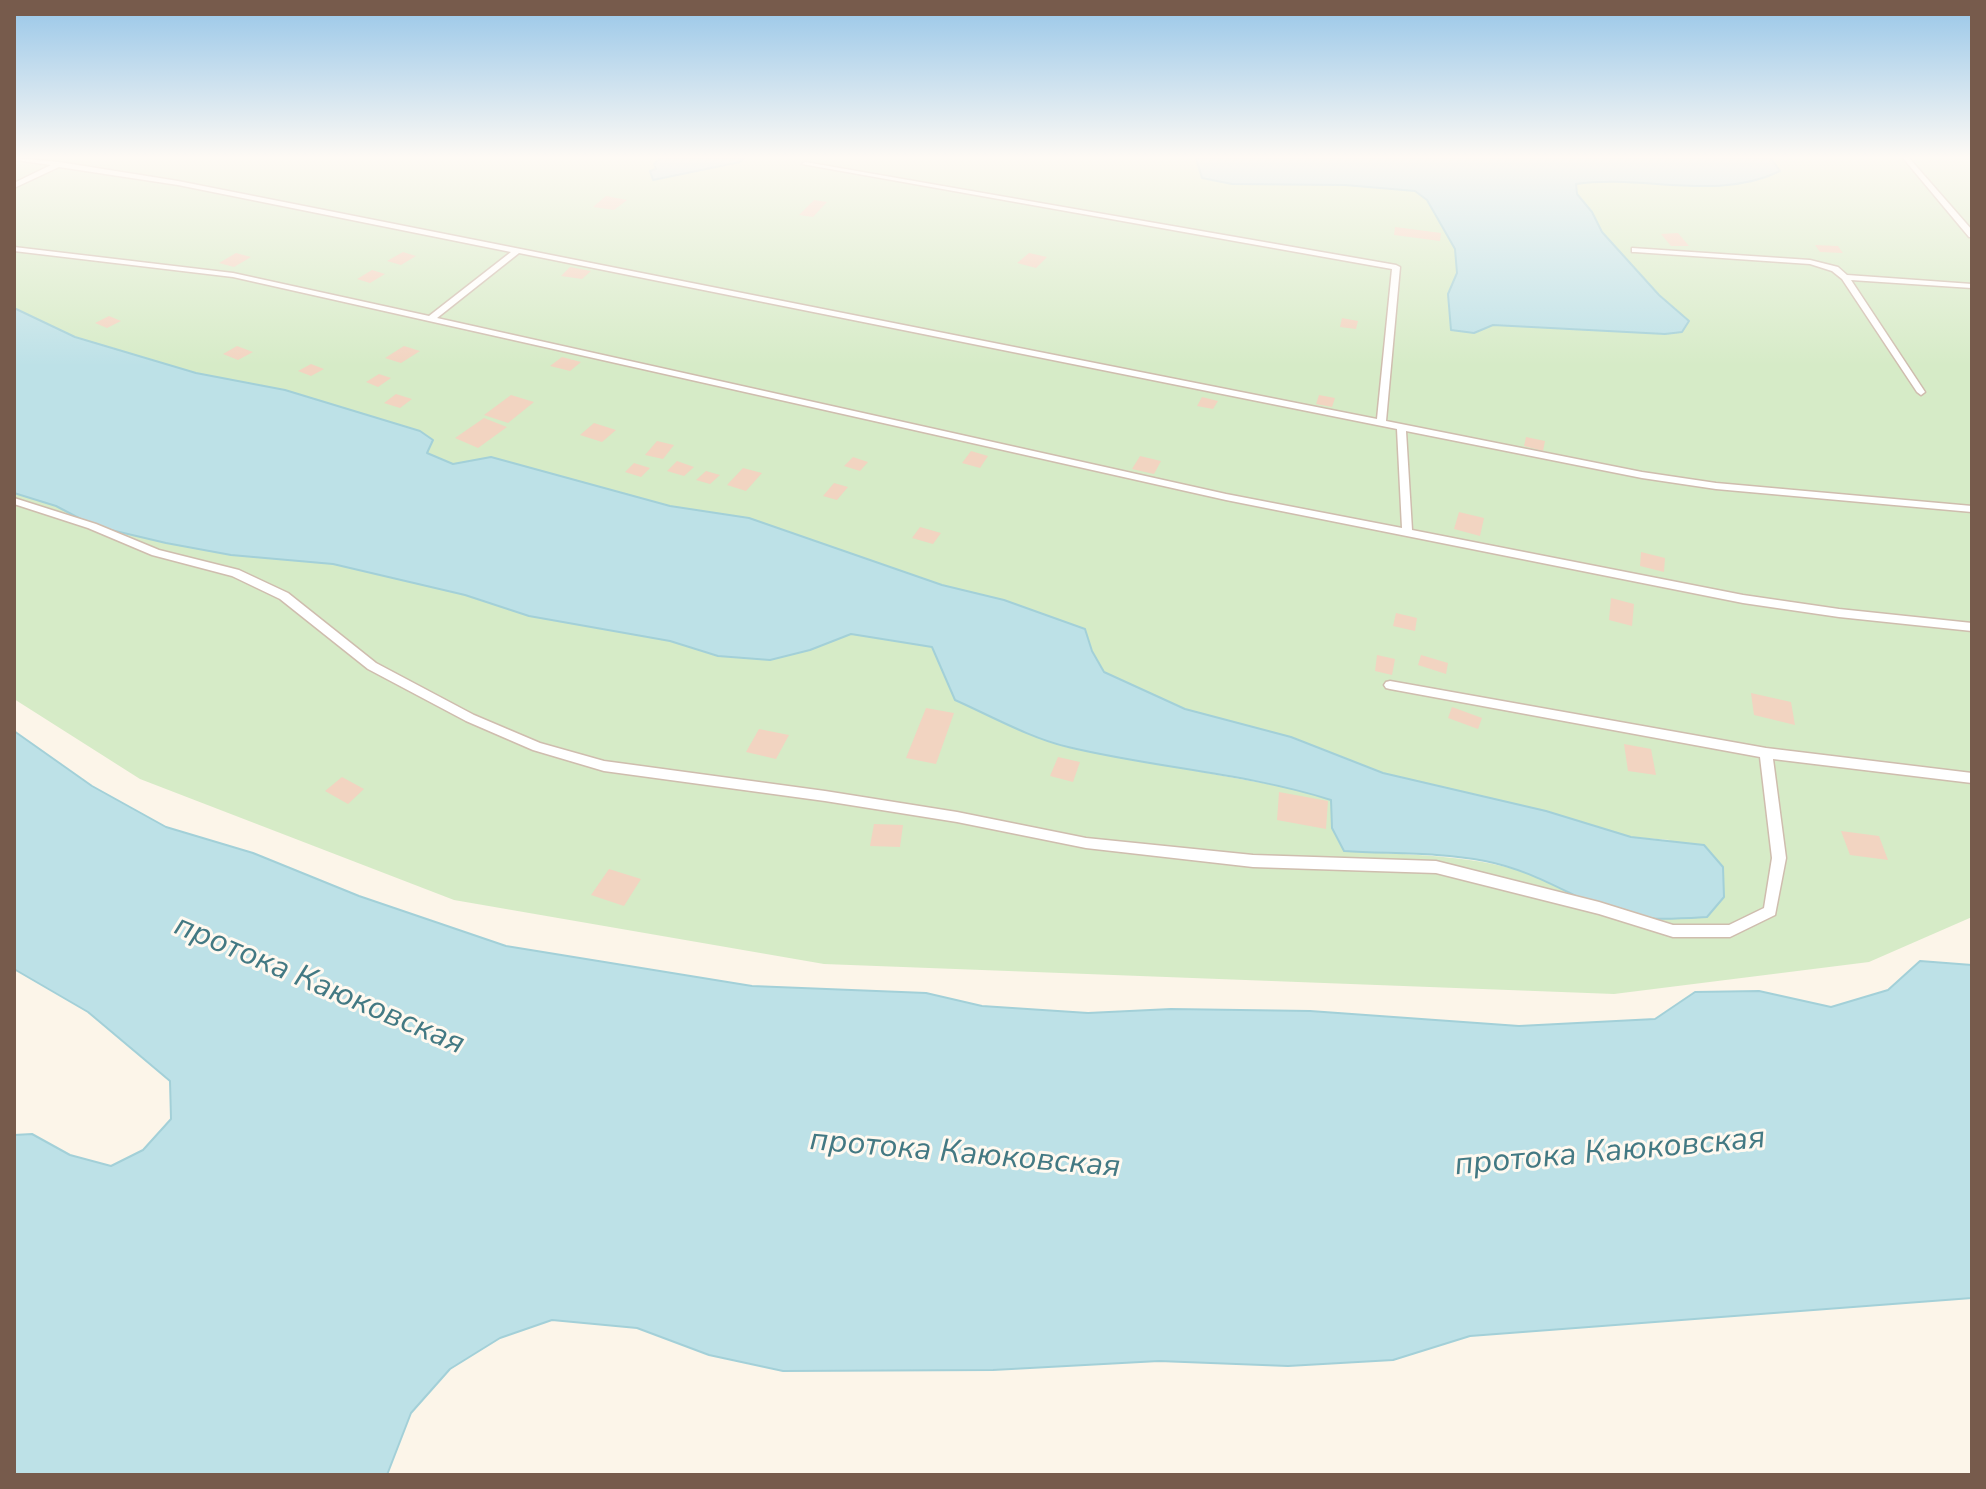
<!DOCTYPE html>
<html>
<head>
<meta charset="utf-8">
<style>
  body { margin:0 }
  #map { position:relative; width:1986px; height:1489px; overflow:hidden; background:#fcf5e9; font-family:"Nunito Sans",sans-serif }
  canvas { display:block }
  .frame { position:absolute; inset:0; border:16px solid #775b4c; pointer-events:none }
</style>
</head>
<body>
<div id="map">
<canvas width="1986" height="1489"></canvas>
<div class="frame"></div>
</div>
<script>
const g = document.querySelector('canvas').getContext('2d');
g.lineJoin = 'round';
function fillPath(path, color) {
  g.fillStyle = color;
  g.fill(path, 'evenodd');
}
function trace(path, color, width, dash) {
  g.strokeStyle = color;
  g.lineWidth = width;
  g.lineCap = dash ? 'butt' : 'round';
  g.setLineDash(dash || []);
  g.stroke(path);
}
function write(font, color, halo, rows, align = 'center') {
  g.font = font + ' "Nunito Sans",sans-serif';
  g.lineWidth = 6;
  g.setLineDash([]);
  g.textBaseline = 'middle';
  g.strokeStyle = halo;
  g.fillStyle = color;
  for (const [text, x, y, turn = 0] of rows) {
    g.save();
    g.translate(x, y);
    g.rotate((+turn || 0) * Math.PI / 180);
    g.textAlign = isNaN(turn) ? turn : align;
    if (halo) g.strokeText(text, 0, 0);
    g.fillText(text, 0, 0);
    g.restore();
  }
}
fillPath(new Path2D(`
  M14,158H1196L1202,178L1231,184L1345,185L1415,191L1427,200L1455,249L1457,273L1448,294L1474,333L1493,325L1665,334L1689,321L1659,295L1602,232L1592,212L1577,194L1575,183L1605,180L1711,185L1779,171L1771,158H1972V917L1869,962L1614,994L824,964L454,900L140,779L14,699V493L56,506L94,526L166,543L231,555L333,564L465,595L529,616L670,641L718,656L770,660L810,650L851,634L933,647L956,700L1065,747L1295,789L1332,800V828L1344,851C1411,855 1476,854 1540,877C1563,885 1585,899 1607,910L1670,840L1631,837L1546,811L1383,773L1291,737L1185,709L1104,672L1092,651L1085,629L1004,600L942,585L749,518L670,506L491,457L453,464L427,453L420,431L285,390L196,373L75,337L14,308Z`), '#d6ebc7');
const water = new Path2D(`
  M660,158H744L740,162L653,180L650,171L656,169L654,164Z
  M1196,158H1771L1780,171C1717,202 1642,174 1576,184L1577,194L1592,212L1602,232L1659,295L1689,321L1682,332L1665,334L1493,325L1474,333L1451,330L1448,294L1457,273L1455,249L1427,200L1415,191L1345,185L1232,184L1202,178Z
  M14,308L75,337L196,373L285,390L420,431L433,440L427,453L453,464L491,457L670,506L749,518L942,585L1004,600L1085,629L1092,651L1104,672L1185,709L1291,737L1383,773L1546,811L1631,837L1704,845L1723,867L1724,897L1707,917C1674,919 1636,922 1604,909C1562,891 1531,870 1485,861C1438,852 1391,854 1344,851L1332,828L1331,800C1246,773 1155,768 1068,747C1030,738 991,716 955,700L932,647L851,634L810,650L770,660L718,656L670,641L529,616L465,595L333,564L231,555L166,543L94,526L56,506L14,493Z
  M14,731L92,786L166,827L253,853L359,896L506,946L752,986L926,993L982,1006L1088,1013L1171,1009L1310,1011L1519,1026L1655,1019L1695,992L1759,991L1831,1007L1888,990L1920,961L1972,965V1298L1470,1336L1393,1360L1288,1366L1159,1361L993,1370L783,1371L709,1355L637,1328L552,1320L500,1338L450,1369L411,1413L387,1475H14V1135L32,1134L70,1155L111,1166L143,1150L171,1119L170,1081L88,1012L14,969Z`);
fillPath(water, '#bde1e7');
trace(water, '#a3d0d8', 2);
fillPath(new Path2D(`
  M606,196L627,200L614,210L593,207Z
  M814,200L827,202L813,217L799,215Z
  M1395,227L1441,233L1440,241L1394,235Z
  M1678,233L1689,246H1671L1661,234Z
  M1815,245L1838,246L1843,253L1820,252Z
  M403,252L416,256L401,265L387,261Z
  M236,253L251,257L234,267L219,263Z
  M1029,253L1047,257L1036,268L1017,263Z
  M570,267L591,271L582,279L561,276Z
  M372,270L385,274L370,283L357,279Z
  M109,316L121,321L107,328L95,323Z
  M1342,318L1358,321L1356,329L1340,327Z
  M237,346L253,352L238,360L223,354Z
  M404,346L420,351L401,363L385,358Z
  M562,357L581,362L570,371L550,366Z
  M311,364L324,369L311,376L298,371Z
  M379,374L391,378L378,387L366,382Z
  M396,394L412,399L400,408L384,403Z
  M511,395L534,402L508,423L484,415Z
  M1319,395L1335,398L1332,407L1316,404Z
  M1202,397L1218,401L1213,409L1197,406Z
  M484,418L507,427L478,448L455,438Z
  M594,423L616,430L602,442L580,435Z
  M1526,437L1545,441L1543,451L1524,446Z
  M657,441L674,445L663,459L645,455Z
  M971,451L988,456L980,468L962,463Z
  M1140,456L1161,461L1154,474L1132,469Z
  M853,457L868,462L860,471L844,466Z
  M677,461L694,467L684,476L667,471Z
  M634,463L650,468L641,477L625,472Z
  M743,468L762,473L746,491L727,485Z
  M706,471L720,475L710,484L696,480Z
  M834,483L848,487L837,500L823,496Z
  M1459,512L1484,518L1480,536L1454,529Z
  M920,527L941,533L933,544L912,538Z
  M1641,552L1665,558L1664,572L1640,566Z
  M1611,598L1634,604L1632,626L1609,620Z
  M1396,613L1417,618L1415,631L1393,626Z
  M1377,655L1395,659L1392,675L1375,671Z
  M1421,655L1448,663L1446,674L1418,665Z
  M1751,693L1791,702L1795,725L1754,715Z
  M1452,707L1482,718L1478,729L1448,718Z
  M926,708L954,713L936,764L906,758Z
  M759,729L789,735L776,759L746,752Z
  M1624,744L1651,749L1656,775L1628,771Z
  M1058,757L1080,762L1073,782L1050,776Z
  M342,777L364,789L348,804L325,791Z
  M1279,792L1328,801L1326,829L1277,820Z
  M874,824L903,825L900,847L870,846Z
  M1841,831L1879,836L1888,860L1850,855Z
  M609,869L641,879L624,906L591,895Z`), '#f2d4c1');
const lane = new Path2D(`
  M14,158L59,162L178,181L1377,419L1392,269L802,164L805,162L1396,265L1400,267L1386,421L1642,472L1716,483L1972,506V512L1716,489L1642,478L1406,431L1412,530L1743,595L1839,609L1972,623V631L1839,617L1743,603L1226,500L233,277L14,251V247L233,273L429,316L511,252L178,185L59,167L14,188V183L51,165L15,160ZM519,253L1397,429L1402,528L1226,494L437,318Z
  M1903,158H1909L1972,230V237H1969Z
  M1632,248L1810,260L1838,267L1847,275L1972,284V288L1851,280L1925,392L1921,395L1917,392L1842,279L1832,271L1810,264L1635,252H1632Z
  M14,498L96,524L159,550L239,570L288,593L376,663L474,715L540,743L604,761L825,791L957,812L1086,838L1253,855L1436,861L1599,902L1673,925H1729L1764,908L1772,858L1760,757L1390,689L1386,688L1384,685L1386,682L1390,681L1766,748L1972,773V783L1773,759L1786,858L1775,915L1730,937H1673L1599,914L1436,873L1253,867L1086,848L957,822L825,801L604,771L533,750L466,721L368,669L280,599L232,576L152,555L88,528L14,504Z`);
trace(lane, '#cfbdae', 3);
fillPath(lane, '#fff');
const sky = g.createLinearGradient(0, 0, 0, 366);
sky.addColorStop(0, '#97c6e8');
sky.addColorStop(0.43, '#fefaf5');
sky.addColorStop(1, '#fefaf500');
g.fillStyle = sky;
g.fillRect(0, 0, 1986, 366);
write('italic 32px', '#437983', '#fff9f0', [
  ["протока Каюковская",319,986,23],
  ["протока Каюковская",1610,1153,-5],
  ["протока Каюковская",965,1155,5]
]);
</script>
</body>
</html>
